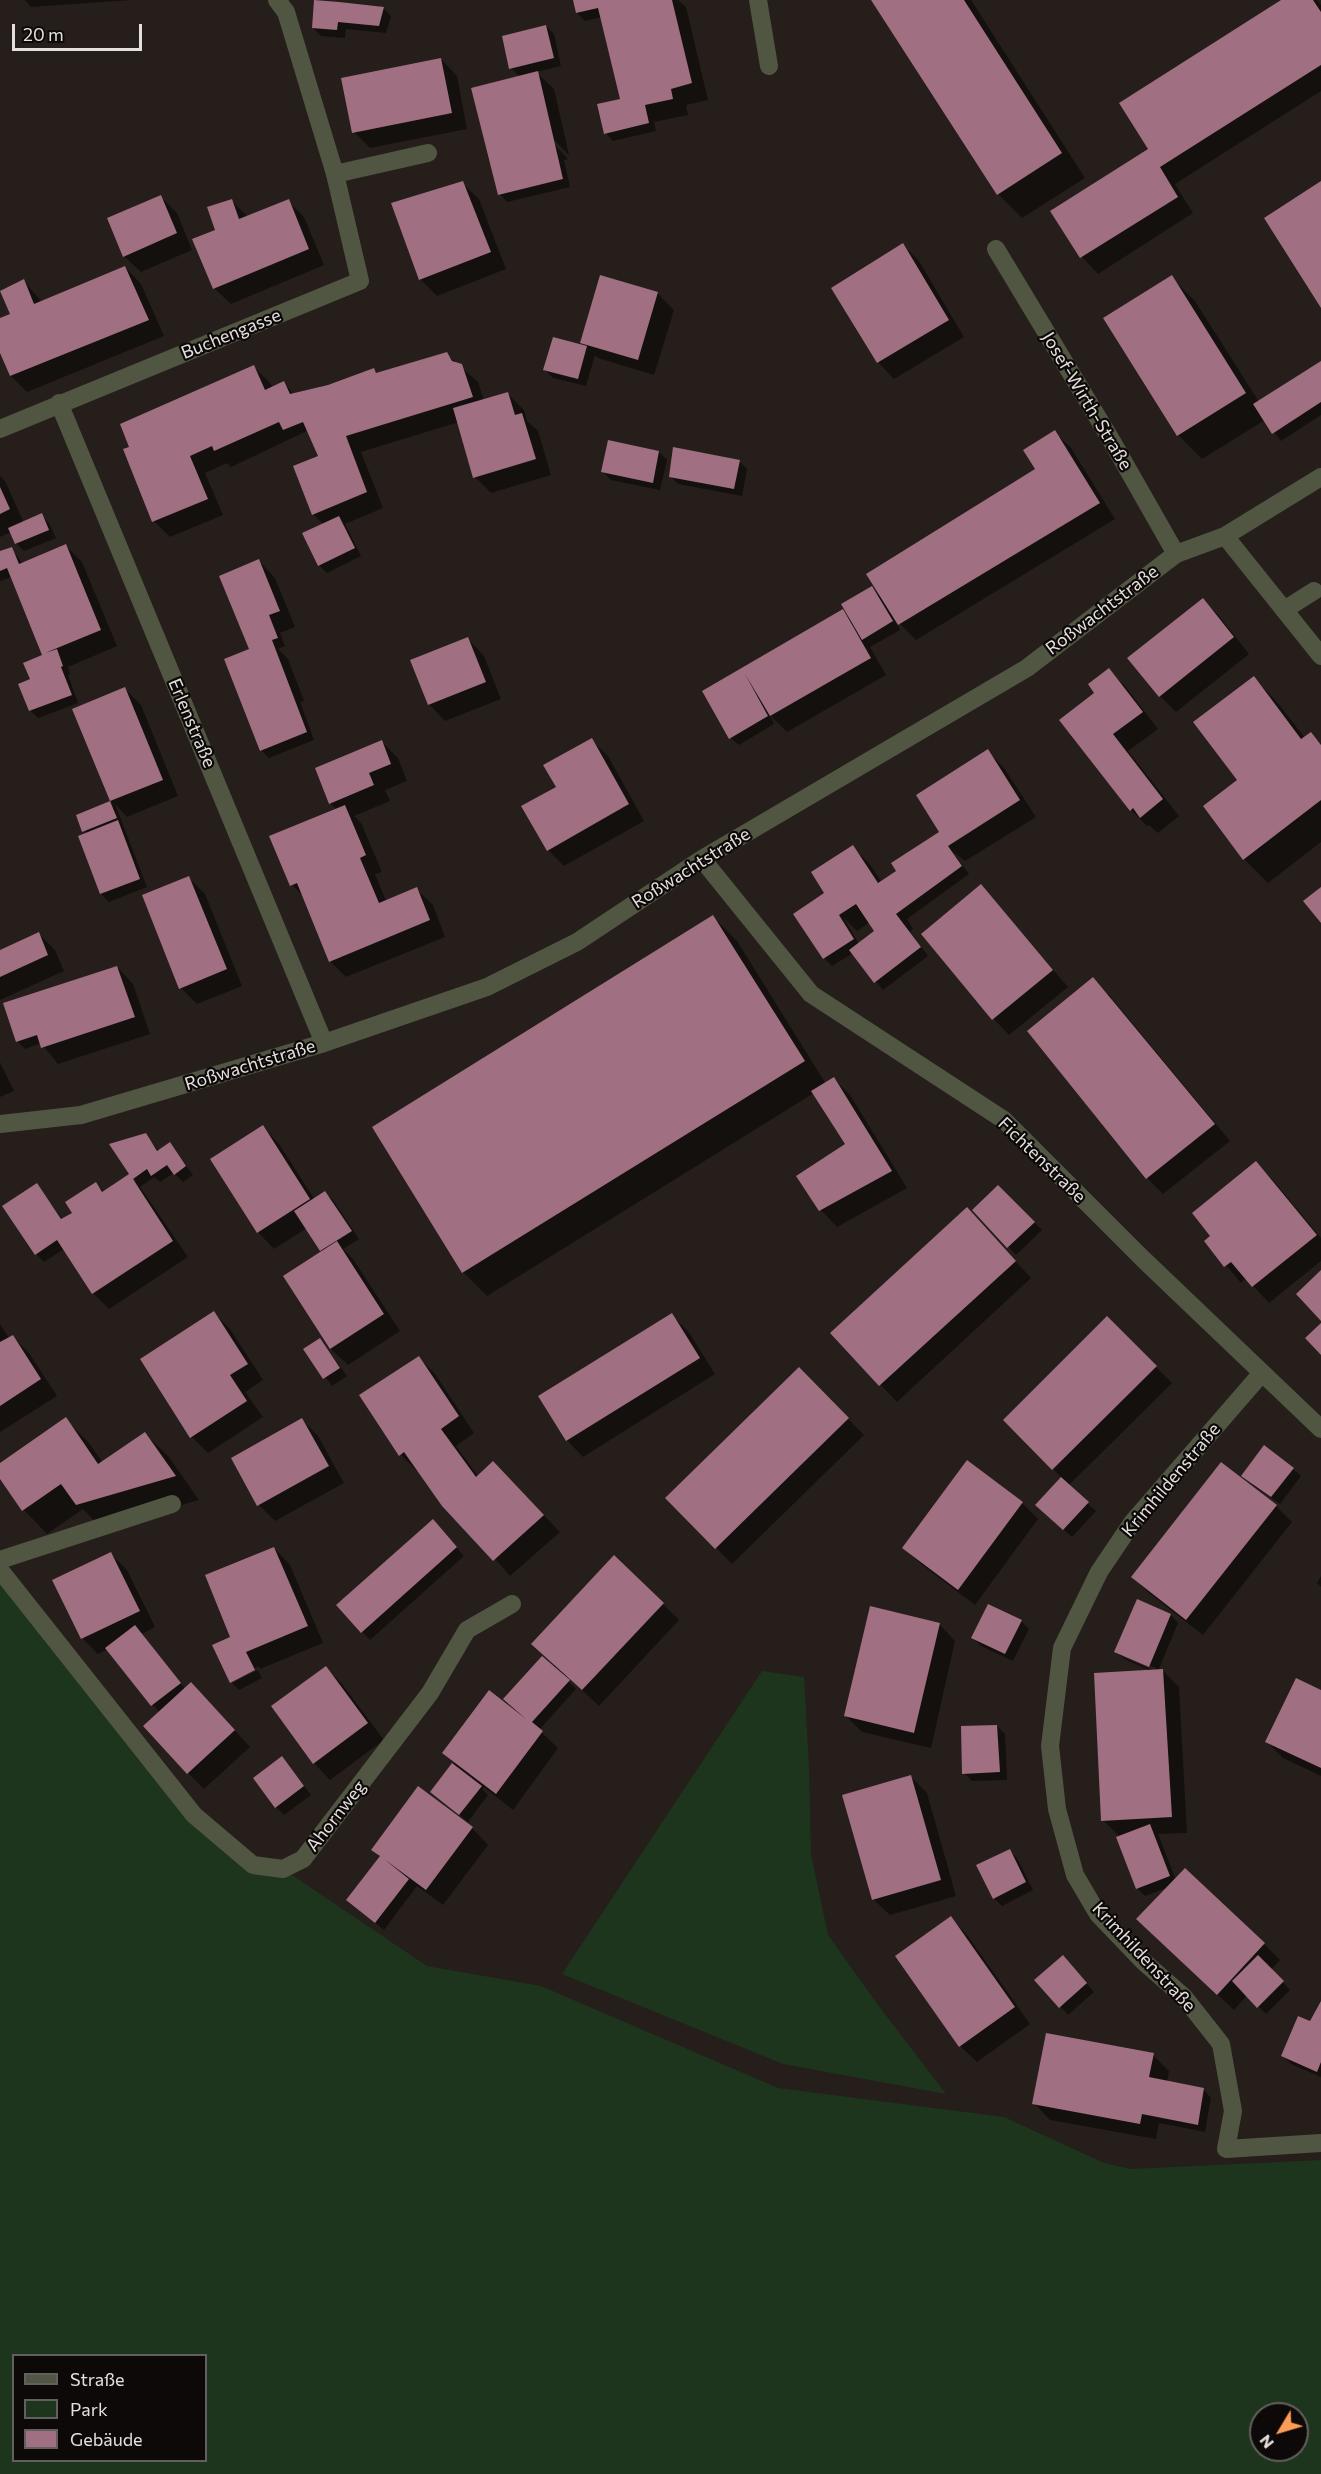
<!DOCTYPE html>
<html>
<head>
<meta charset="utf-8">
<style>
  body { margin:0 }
  #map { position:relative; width:1321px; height:2474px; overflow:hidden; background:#261e1b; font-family:Commissioner,sans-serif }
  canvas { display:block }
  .legend { position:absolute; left:12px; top:2354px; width:195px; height:108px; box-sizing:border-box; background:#0c0908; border:2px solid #635f5e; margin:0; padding:8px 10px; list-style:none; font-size:18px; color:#e5e0de }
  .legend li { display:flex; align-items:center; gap:12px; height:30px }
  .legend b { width:30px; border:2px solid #635f5e }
  .north { position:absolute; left:1249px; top:2402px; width:60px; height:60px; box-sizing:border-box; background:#0c0908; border:2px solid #635f5e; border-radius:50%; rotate:232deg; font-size:16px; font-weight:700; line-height:24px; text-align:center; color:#e5e0de }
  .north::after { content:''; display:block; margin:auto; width:21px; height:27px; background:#fd9d55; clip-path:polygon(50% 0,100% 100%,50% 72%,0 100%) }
  .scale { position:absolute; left:12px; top:24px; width:130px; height:27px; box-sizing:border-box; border:3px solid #e5e0de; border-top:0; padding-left:8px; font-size:18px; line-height:21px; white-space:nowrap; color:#e5e0de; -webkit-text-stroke:4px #0c0908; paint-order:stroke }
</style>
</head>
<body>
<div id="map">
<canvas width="1321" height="2474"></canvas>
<ul class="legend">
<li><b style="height:8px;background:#515643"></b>Straße</li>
<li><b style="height:16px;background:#1d341d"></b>Park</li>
<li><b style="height:16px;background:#a06f82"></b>Gebäude</li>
</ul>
<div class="north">N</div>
<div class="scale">20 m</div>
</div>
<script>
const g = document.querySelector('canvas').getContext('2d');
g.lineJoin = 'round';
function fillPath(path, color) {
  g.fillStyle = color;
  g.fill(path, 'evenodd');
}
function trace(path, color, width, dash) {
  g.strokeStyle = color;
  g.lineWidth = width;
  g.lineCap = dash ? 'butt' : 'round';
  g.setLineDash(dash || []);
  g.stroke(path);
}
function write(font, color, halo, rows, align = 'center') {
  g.font = font + ' Commissioner,sans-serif';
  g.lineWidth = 4.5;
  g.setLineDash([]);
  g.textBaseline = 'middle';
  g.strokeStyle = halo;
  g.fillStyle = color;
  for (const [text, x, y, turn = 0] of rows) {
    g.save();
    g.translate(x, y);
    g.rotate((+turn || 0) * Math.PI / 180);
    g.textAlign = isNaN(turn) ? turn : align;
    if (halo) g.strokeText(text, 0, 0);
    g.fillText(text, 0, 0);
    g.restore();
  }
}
fillPath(new Path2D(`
  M0,1570L194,1815L253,1865L283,1869L427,1966L541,1986L778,2088L1004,2117L1104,2163L1131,2169L1321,2160V2474H0ZM14,2356H206V2460H14ZM1261,2414H1297V2450H1261Z
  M762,1671L804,1677L809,1766L811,1854L828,1935L878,2005L946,2094L783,2064L562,1974Z`), '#1d341d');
fillPath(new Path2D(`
  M25,0H132L31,7Z
  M574,0H678L686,7L708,100L686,105L688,115L654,122L656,131L613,141L606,133L621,100L602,17L585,21L577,13Z
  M873,0H971L1085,178L1022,218L998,194Z
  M1284,0H1317L1321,5V91L1175,184L1193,213L1098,274L1082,257L1052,211L1150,150Z
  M315,2L384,9L391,16L386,33L346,29L345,38L321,36L313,28Z
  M546,26L554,34L561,66L536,72L554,89L569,155L553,139V143L568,159L564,160L570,187L507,202L500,194L520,77L511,68Z
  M441,59L457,76L467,129L370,148L354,132Z
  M462,183L479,199L506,269L437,296L420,279Z
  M161,197L177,213L192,250L141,272L124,256Z
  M231,200L248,217L288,201L304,217L324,265L231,304L214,288L217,230Z
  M903,245L919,261L964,337L894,379L878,362L833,288Z
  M125,267L141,284L164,336L27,392L11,376L0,349V319L12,314L24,281L42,302Z
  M1171,277L1195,301L1259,402L1321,363V415L1281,441L1265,420L1202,459L1178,435Z
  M657,293L674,310L654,375L598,358L595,355L586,386L553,378L545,370L554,339L588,348L582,342Z
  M446,354L478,382L484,401L508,394L524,410L527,421L538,431L551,475L491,493L475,477L459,422L361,452L383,508L345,524L361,556L327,573L319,565L324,525L313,514L320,457L309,430L231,467L227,463L205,473L223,515L170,537L154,521L125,450L254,367L270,383L273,388L284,383L294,395L327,386L374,370L378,374Z
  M1054,432L1071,448L1115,519L916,640L897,621L900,630L870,647L886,675L787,732L770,715L774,724L739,745L731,738L704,692L842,611L849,618L872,588L881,597L1037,469Z
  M659,452L667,460L660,490L611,480L603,472Z
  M739,461L747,469L742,496L678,484L670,476Z
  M0,476L5,481L24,523L41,515L49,523L56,538L24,551L16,543L11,532L0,537Z
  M66,546L82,562L117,646L68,667L70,674L68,675L78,703L38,718L30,710L32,679L45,656L12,577L0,581V553L11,548L23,564Z
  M259,561L275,578L295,627L280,633L285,646L278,649L288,659L304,701L300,702L314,740L269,758L261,750L252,650Z
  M1203,600L1219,616L1249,654L1176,712L1160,696Z
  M468,639L484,656L501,699L445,721L429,704Z
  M1108,670L1125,686L1158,729L1128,751L1179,816L1158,833L1149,825L1147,826L1131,810L1096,693Z
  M1254,678L1277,702L1305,738L1311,734L1321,744V842L1268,883L1244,859L1239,780Z
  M125,689L141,705L178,796L127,817L115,804L147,887L109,902L101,894L80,837L87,834L78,816L112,802L74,710Z
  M591,740L608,756L644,821L564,866L548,850L558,787Z
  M382,742L398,758L407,781L385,790L390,801L354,816L361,823L382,872L375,874L386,901L416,889L433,905L445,937L346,977L330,961L304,897L292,885L337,810L330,803Z
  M988,751L1004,768L1036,817L965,861L952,851L969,874L907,919L913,929L910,932L928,956L883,990L853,953L832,966L824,958L795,915L824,895L852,847L869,863L882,883L898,872L939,834ZM843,917L857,931L870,922L875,931L859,944Z
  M189,878L205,894L242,986L197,1004L181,988Z
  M981,886L1068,987L1009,1035L993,1018Z
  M713,917L737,941L826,1084L834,1079L850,1095L907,1188L837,1227L821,1210L799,1176L847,1144L814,1093L487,1296L463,1272L374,1127Z
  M39,934L55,950L64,971L0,1000V952Z
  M117,967L133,984L150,1034L58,1064L41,1043L25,1049L17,1041Z
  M1092,979L1109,995L1230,1141L1163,1194L1147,1178L1029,1032Z
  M0,1062L14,1091L0,1097Z
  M263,1127L279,1144L315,1200L325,1193L333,1200L359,1239L343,1249L353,1259L400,1331L348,1365L331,1349L285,1277L323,1252L307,1228L274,1249L258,1232Z
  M145,1135L159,1151L170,1144L193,1175L183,1182L174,1173L160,1182L154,1177L140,1187L188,1257L109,1309L93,1293L64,1249L44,1262L36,1254L37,1185L63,1220L74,1214L96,1184L104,1192L136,1181L112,1145Z
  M1256,1163L1272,1179L1321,1238V1261L1269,1303L1246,1278L1241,1283L1206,1241L1212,1236Z
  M998,1187L1042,1230L1016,1255L974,1210Z
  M983,1226L1031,1278L897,1402L832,1334Z
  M214,1313L230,1329L263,1380L245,1392L263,1417L208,1453L192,1437Z
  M671,1315L688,1331L715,1374L583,1457L567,1440Z
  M1107,1318L1172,1383L1068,1486L1096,1511L1072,1537L1045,1513L1062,1478L1005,1420Z
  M0,1324L9,1338L12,1336L29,1353L57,1396L0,1432Z
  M320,1340L347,1376L332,1386L305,1350Z
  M419,1358L435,1374L474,1433L456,1446L478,1476L509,1479L560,1532L510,1576L419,1470L417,1471L401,1455Z
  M799,1369L864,1435L732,1564L667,1498Z
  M65,1419L89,1443L103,1463L145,1434L169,1457L199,1500L101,1528L83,1509L47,1534L24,1510L0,1476V1464Z
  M302,1420L318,1436L344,1483L275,1521L259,1505L233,1458Z
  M1293,1469L1301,1476L1280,1504L1254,1486L1243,1475Z
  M1022,1503L1038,1519L975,1605L921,1564L904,1548Z
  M1276,1506L1292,1522L1203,1635L1149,1593L1133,1577Z
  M441,1529L464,1556L370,1640L338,1606Z
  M274,1548L290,1565L323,1643L260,1669L259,1666L232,1680V1683L229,1639Z
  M111,1554L127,1570L155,1627L142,1634L185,1689L207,1700L250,1747L204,1789L188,1773L160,1713L108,1649L98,1654L82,1638Z
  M1321,1576V1587L1317,1583Z
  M1138,1601L1171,1615L1178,1623L1158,1671H1163L1179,1687L1187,1833L1158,1834L1176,1880L1264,1944L1280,1960L1271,1970L1290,1990L1266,2014L1247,1995L1234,2010L1155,1936L1169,1887L1145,1896L1137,1888L1120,1837L1103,1820L1151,1671L1124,1659L1116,1651ZM1123,1654L1156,1668L1155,1671L1123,1657Z
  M663,1604L679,1620L599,1706L568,1677L566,1679L576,1689L539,1730L558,1748L513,1810L484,1787L482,1789L488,1795L468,1822L432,1792L454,1763L444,1753L524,1715L554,1665L533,1644Z
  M1021,1621L1029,1629L1013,1661L981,1646L973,1638Z
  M939,1624L955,1641L931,1748L862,1732L846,1716Z
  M326,1668L342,1684L384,1740L330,1780L314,1763Z
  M258,1670L262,1678L239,1690L232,1683Z
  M1321,1691V1776L1283,1758L1267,1742Z
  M997,1726L1005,1734L1007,1780L972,1781L964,1773Z
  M282,1758L311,1795L284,1815L276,1807Z
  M910,1776L927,1793L956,1896L890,1915L873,1899Z
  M472,1828L488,1845L443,1905L417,1886L384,1930L356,1908L381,1857L373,1849Z
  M1009,1850L1017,1858L1033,1890L1002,1906L994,1898Z
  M951,1918L967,1935L1030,2024L977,2062L960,2046Z
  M1070,1965L1094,1992L1068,2015L1037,1980Z
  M1321,2004V2077L1291,2064L1283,2056L1317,2026Z
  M1153,2055L1169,2071L1167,2082L1204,2090L1211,2098L1205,2132L1159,2123L1156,2139L1050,2120L1034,2103Z`), '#0007');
fillPath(new Path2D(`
  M314,0L339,2L384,7L379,26L338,22L337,30L312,28Z
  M573,0H672L692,83L671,89L673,99L645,105L649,123L604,134L597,104L620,99L598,8L576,13Z
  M871,0H964L1062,153L997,195Z
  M1281,0H1313L1321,12V65L1160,167L1178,197L1080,258L1050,211L1148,149L1119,103Z
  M546,25L554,58L509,69L502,36Z
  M441,58L452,113L352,133L341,78Z
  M538,71L563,179L498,195L471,88Z
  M463,181L491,252L419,280L391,203Z
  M1321,181V308L1264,218Z
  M161,195L177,233L123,257L107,218Z
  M232,199L239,219L289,199L309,249L213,289L192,239L215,230L207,207Z
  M903,243L949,320L877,363L831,288Z
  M125,266L149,320L10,376L0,353V318L10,314L0,291L24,279L34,304Z
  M600,275L658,292L638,360L580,343Z
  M1172,275L1246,393L1177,436L1103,318Z
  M553,337L587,346L578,379L543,370Z
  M447,352L452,361L462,364L473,397L346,436L367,492L312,515L293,466L318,456L303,422L283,430L279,422L214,451L212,446L190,456L208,499L152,522L123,449L129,447L120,424L254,365L265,390L284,381L290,394L328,385L374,368L376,373Z
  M1321,361V402L1272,434L1253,404Z
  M508,392L515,415L522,413L536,459L473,478L453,408Z
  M1055,430L1100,503L898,625L866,574L1035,469L1023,450Z
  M608,440L659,451L653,483L601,472Z
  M673,447L740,460L734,489L669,477Z
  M0,487L10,509L0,514Z
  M42,513L49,530L15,544L8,528Z
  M339,516L355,548L318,566L302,533Z
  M66,544L101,630L45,653L57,649L63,666L61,667L72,695L29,711L18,684L30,679L23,663L42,655L7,568L0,571V551L12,547L19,564Z
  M259,559L280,611L269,615L278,638L272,640L307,732L260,751L224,659L249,649L219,576Z
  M872,586L893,621L862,640L841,604Z
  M1203,598L1234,637L1159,697L1127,658Z
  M843,609L871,658L770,716L745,674L768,716L729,739L702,691Z
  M468,637L486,682L428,705L410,660Z
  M1109,668L1143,712L1113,734L1163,799L1140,818L1133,808L1130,811L1059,720L1094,693L1088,684Z
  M1254,676L1301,739L1311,732L1321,745V800L1243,860L1203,806L1237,780L1193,722Z
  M125,687L163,780L110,801L72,709Z
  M592,738L629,804L547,851L521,806L556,787L543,765Z
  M382,740L391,764L369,773L374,785L329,804L315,768Z
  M988,749L1020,800L948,846L962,866L896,914L921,947L874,983L849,950L874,931L856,904L839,915L854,939L823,959L793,914L824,893L811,872L853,845L878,883L896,871L891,863L939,832L916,795Z
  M110,801L117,818L82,832L76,815Z
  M345,805L366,855L360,858L379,903L417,887L430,920L329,962L297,883L290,886L269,836Z
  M118,820L140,879L100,894L78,836Z
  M189,876L227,969L179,989L142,895Z
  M981,884L1053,970L992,1020L921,934Z
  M1321,887V923L1303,901Z
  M713,915L805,1061L462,1273L372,1127Z
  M39,932L48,955L0,977V950Z
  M117,966L135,1017L41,1048L37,1035L16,1042L3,1003Z
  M1093,977L1215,1124L1146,1179L1027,1031Z
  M834,1077L892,1171L819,1211L796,1176L845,1144L811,1091Z
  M263,1125L310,1199L257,1233L210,1159Z
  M146,1133L157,1151L170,1142L186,1166L174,1175L167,1165L151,1176L147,1169L133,1179L173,1241L92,1294L57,1240L35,1255L2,1206L37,1183L61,1219L72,1213L65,1202L96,1182L102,1192L129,1174L109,1144Z
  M1256,1161L1317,1235L1252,1287L1231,1262L1224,1267L1204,1241L1210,1236L1192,1213Z
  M998,1185L1035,1222L1007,1248L972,1210Z
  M325,1191L352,1231L320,1251L294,1211Z
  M967,1207L1016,1261L879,1386L830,1333Z
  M337,1241L384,1314L330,1349L283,1276Z
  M1321,1270V1321L1296,1294Z
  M214,1311L248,1364L230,1375L247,1401L190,1438L140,1359Z
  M672,1313L700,1358L566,1441L538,1396Z
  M1107,1316L1157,1366L1052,1470L1003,1420Z
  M1321,1323V1355L1305,1338Z
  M13,1335L41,1379L0,1406V1342Z
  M320,1338L340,1368L323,1379L303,1349Z
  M419,1356L459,1416L441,1429L476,1477L493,1461L544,1515L493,1561L442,1506L404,1452L399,1456L359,1395Z
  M799,1367L849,1418L715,1549L665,1498Z
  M66,1417L98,1464L145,1432L176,1476L76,1505L61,1484L22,1511L0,1479V1463Z
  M302,1418L329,1466L257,1506L231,1458Z
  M1264,1445L1294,1468L1271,1497L1241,1476Z
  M967,1460L1023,1502L958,1590L902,1548Z
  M1221,1462L1277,1505L1186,1620L1131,1577Z
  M1061,1477L1089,1502L1063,1530L1035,1505Z
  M433,1519L457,1547L361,1633L336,1605Z
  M274,1547L308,1626L246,1652L255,1670L230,1683L212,1645L230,1637L205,1575Z
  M111,1552L140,1611L81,1639L52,1580Z
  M614,1555L664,1603L582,1690L531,1644Z
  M1137,1599L1171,1614L1149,1667L1114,1652Z
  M988,1604L1022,1620L1005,1654L971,1638Z
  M870,1606L940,1623L914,1733L844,1716Z
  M135,1625L181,1683L151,1706L105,1648Z
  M542,1656L570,1680L532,1722L543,1731L496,1794L442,1753L489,1690L526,1719L503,1699Z
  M326,1666L368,1723L313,1764L271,1706Z
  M1163,1669L1172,1817L1101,1821L1094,1673Z
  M1296,1678L1321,1690V1768L1265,1742Z
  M191,1682L235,1730L187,1774L143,1726Z
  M997,1725L1000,1772L962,1774L961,1726Z
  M282,1756L304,1786L275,1808L253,1778Z
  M452,1763L482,1786L459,1815L430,1792Z
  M911,1775L941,1880L872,1900L842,1795Z
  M418,1786L473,1827L426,1890L384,1859L409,1879L375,1923L346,1900L380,1856L371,1850Z
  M1150,1824L1170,1876L1136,1889L1116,1837Z
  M1010,1849L1026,1882L993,1899L976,1865Z
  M1185,1868L1265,1943L1217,1995L1136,1919Z
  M951,1916L1015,2007L959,2047L895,1956Z
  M1063,1955L1087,1983L1059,2008L1034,1980Z
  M1258,1955L1284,1981L1257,2008L1232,1981Z
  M1321,2001V2062L1317,2072L1281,2056L1298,2016L1310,2021Z
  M1046,2033L1154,2053L1149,2077L1204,2088L1198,2125L1142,2114L1140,2124L1032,2104Z`), '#a06f82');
trace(new Path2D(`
  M335,174L428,153
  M1284,610L1314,591`), '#515643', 18);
trace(new Path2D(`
  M758,0L769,66
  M996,249L1110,438L1176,554
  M59,403L324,1043
  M0,429L360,281L335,174L286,12L277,0
  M1225,536L1321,656
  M702,859L811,994L1004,1120L1143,1259L1321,1429
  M0,1124L81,1115L324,1043L487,987L577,942L702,859L1027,668L1176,554L1225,536L1321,477
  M1261,1374L1132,1523L1099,1572L1062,1648L1050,1746L1057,1809L1075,1875L1098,1914L1144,1962L1184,1997L1221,2044L1233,2111L1226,2149L1321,2143
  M0,1560L172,1504
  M0,1570L194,1815L253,1865L283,1869L303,1859L430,1693L467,1630L512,1604`), '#515643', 18);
write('18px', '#e5e0de', '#0c0908', [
  ["Buchengasse",231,334,-22],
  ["Josef-Wirth-Straße",1087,401,59],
  ["Roßwachtstraße",1102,610,-37],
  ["Erlenstraße",192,723,67],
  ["Roßwachtstraße",691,868,-32],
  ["Roßwachtstraße",250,1065,-17],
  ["Fichtenstraße",1042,1160,44],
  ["Krimhildenstraße",1171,1480,-50],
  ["Ahornweg",336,1816,-52],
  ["Krimhildenstraße",1144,1957,47]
]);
</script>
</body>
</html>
